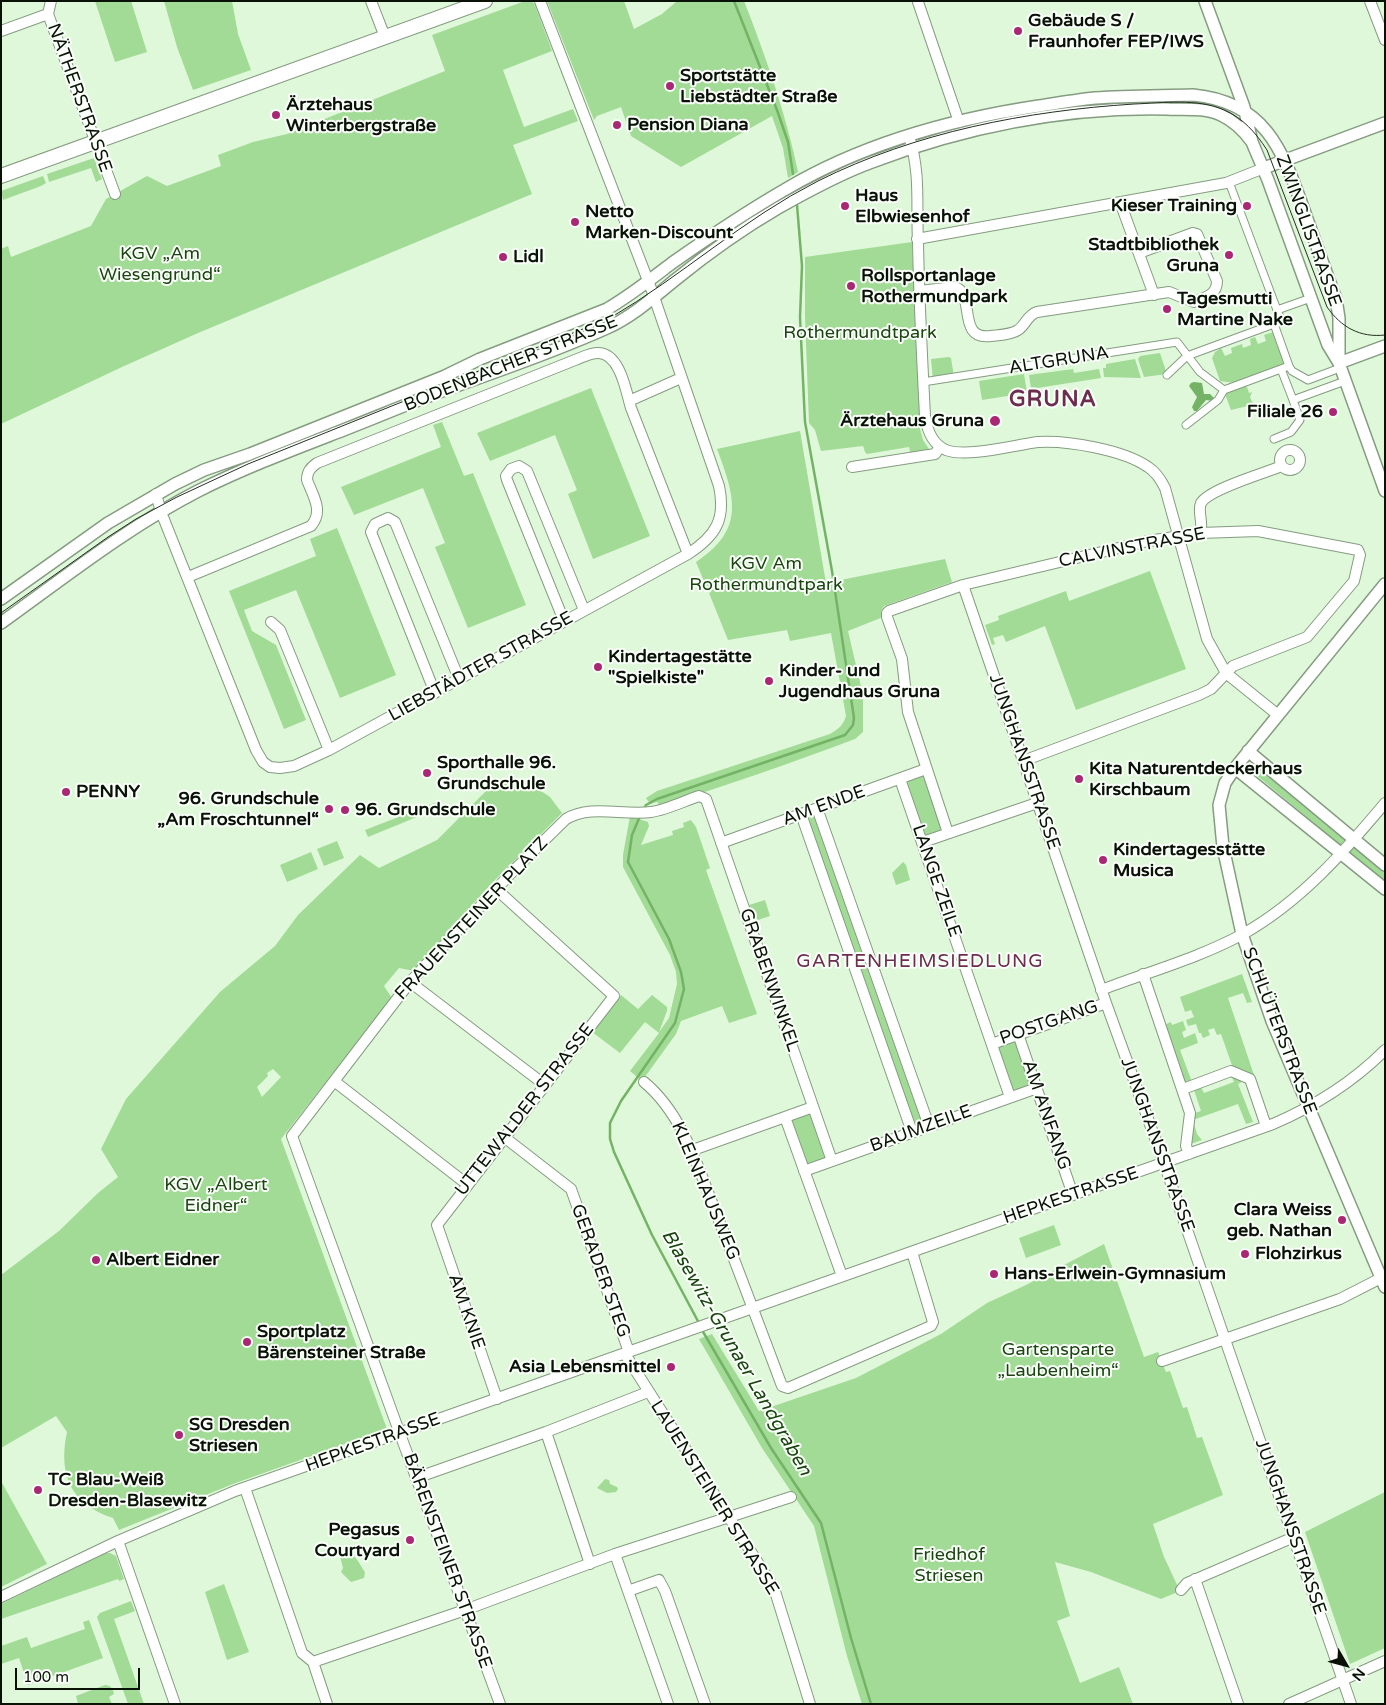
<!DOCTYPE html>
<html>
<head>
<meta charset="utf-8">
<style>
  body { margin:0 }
  #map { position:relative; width:1386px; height:1705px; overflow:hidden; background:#dff8da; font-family:"Varela Round",sans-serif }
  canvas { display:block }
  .frame { position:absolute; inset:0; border:2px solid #0a1208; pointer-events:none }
  .north { position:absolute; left:1321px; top:1640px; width:50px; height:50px; -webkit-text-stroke:4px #fafff9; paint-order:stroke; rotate:128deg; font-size:14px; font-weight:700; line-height:20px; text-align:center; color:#0a1208 }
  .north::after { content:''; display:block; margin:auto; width:18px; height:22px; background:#0a1208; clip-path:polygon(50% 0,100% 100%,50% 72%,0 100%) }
  .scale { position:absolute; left:15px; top:1668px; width:125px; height:22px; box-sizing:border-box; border:2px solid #0a1208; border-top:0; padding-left:6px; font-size:15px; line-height:18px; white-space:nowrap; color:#0a1208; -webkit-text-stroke:4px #fafff9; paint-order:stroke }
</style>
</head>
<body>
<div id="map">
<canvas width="1386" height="1705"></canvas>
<div class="frame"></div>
<div class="north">N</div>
<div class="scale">100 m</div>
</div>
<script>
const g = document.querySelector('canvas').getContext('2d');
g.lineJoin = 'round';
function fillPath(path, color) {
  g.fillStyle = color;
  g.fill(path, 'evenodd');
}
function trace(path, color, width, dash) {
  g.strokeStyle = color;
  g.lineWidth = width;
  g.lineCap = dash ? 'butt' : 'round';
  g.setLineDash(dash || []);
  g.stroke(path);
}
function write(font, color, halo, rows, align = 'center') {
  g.font = font + ' "Varela Round",sans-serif';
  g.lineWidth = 4;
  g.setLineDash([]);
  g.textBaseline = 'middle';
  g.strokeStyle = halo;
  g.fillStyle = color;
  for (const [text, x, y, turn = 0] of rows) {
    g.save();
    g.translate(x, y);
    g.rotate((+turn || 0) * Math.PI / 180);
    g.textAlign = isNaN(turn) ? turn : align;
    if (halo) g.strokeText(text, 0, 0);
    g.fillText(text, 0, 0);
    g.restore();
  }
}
fillPath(new Path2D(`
  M95,1H131L147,52L115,62Z
  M164,1H232L238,34L251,70L193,90L177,47Z
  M525,1H532L535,5L552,51L503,70L524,127L573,109L578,121L513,145L532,194L198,333L122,367L1,424V249L8,246L11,257L91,226L106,199L147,176L167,186L221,166L218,155L253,142L287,134L445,71L432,35Z
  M547,1H624L634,29L662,14L677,1H744C766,57 786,114 798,172L788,178L783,148L772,116L681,167L631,136L621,107L597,116L594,120Z
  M94,158L102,179L96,182L91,168L49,182L47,174Z
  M43,176L46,183L41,186L3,200L1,191Z
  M912,242L920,429L923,440L931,452L911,456L909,447L867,454L865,452L863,446L821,451L815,430L809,423L805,317V257Z
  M1273,332L1275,334L1285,364L1235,383L1220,381L1212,358L1215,352L1221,348L1225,356L1232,353L1231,348L1242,344L1243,348L1251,345L1250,339L1255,337L1258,344L1266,341L1264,335Z
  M1160,353L1167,374L1144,377L1138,359L1140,356Z
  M949,357L951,358L954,377L933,380L931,359Z
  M1135,359L1141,378L1104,377L1103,368H1106V364Z
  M1073,369L1074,373L1099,369L1101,378L1031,389L1029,375Z
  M1024,374L1027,393L982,400L979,381Z
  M1244,386L1247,387L1249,393L1252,392L1250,397L1252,402L1259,405H1252L1231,410L1225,394Z
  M591,388L650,536L593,559L568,494L577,490L555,435L490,461L477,433Z
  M442,422L464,476L473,473L526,605L468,628L435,547L445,543L423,488L354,515L341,487L441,447L433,425Z
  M800,431L826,583L945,559L952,582L884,606L881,611L883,617L848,631L863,695V732L855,739C791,763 726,786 660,806L657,802L650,804L646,798L657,791L830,734C838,729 843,726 846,716L831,633L790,641L787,630L728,640L709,593L711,592L709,587L706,586L696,562C746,529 735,497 717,449Z
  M337,528L396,675L340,698L296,590L244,610L252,631L276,645L306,720L284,729L229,591L316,556L310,539Z
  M1150,571L1186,669L1076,710L1045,626L1006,642L1003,635L993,638L995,644L992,645L985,625L999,620L998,616L1066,591L1069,601Z
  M1254,763L1385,872V882L1249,769Z
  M924,775L943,829L940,832L926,837L923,834L905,784L906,781Z
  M498,779L526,781L550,797L562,813L490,885L414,971L399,968L384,986L392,998L281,1139L387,1429L233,1484L119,1530L113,1518C70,1504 58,1474 67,1432L56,1416L1,1448V1275L59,1231L98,1193L118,1177L101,1149L126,1099L220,992L275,946L298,915L360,855L379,868L437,840ZM273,1069L281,1077L262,1097L257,1087L268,1076L267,1073Z
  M437,802L439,808L368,837L365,830Z
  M630,816L648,822L649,826L641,845L673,835L672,831L684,827L683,823L691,820L696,827L710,868L706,870L757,1014L729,1023L722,1006L681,1021L676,1034L642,1081L630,1071L659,1033L645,1022L620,1053L592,1032L621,995L638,1009L652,995L667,1007V1011L659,1032L669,1018L677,984L676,972L670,955L623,867V855Z
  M816,816L923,1122L915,1125L808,819Z
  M337,841L344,858L324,866L317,849Z
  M311,852L318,869L287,882L280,865Z
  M903,862L906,865L910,880L896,885L892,873Z
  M765,900L770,916L755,921L749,905Z
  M1242,974L1252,1002L1247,1003L1243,993L1228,998L1254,1075H1251L1233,1068L1221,1034L1217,1035L1214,1028L1208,1030L1210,1035L1203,1038L1201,1033H1199L1196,1024L1188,1026L1186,1020L1194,1017L1191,1010L1185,1012L1180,997Z
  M1183,1021L1186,1030L1182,1032L1184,1038L1195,1033L1198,1043L1180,1050L1192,1082L1187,1084L1184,1082L1164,1025L1171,1022L1172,1025Z
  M1013,1040L1017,1041L1031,1082C1027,1087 1018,1091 1012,1089L998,1048L1000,1044Z
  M1232,1077L1245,1080L1238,1084L1253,1122L1246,1124L1238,1104L1193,1120L1197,1134L1202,1140L1188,1145L1192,1114L1201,1111L1194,1090L1201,1087L1204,1093L1234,1082Z
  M810,1112L812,1114L826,1155L825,1158L810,1164L806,1163L791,1121L793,1118Z
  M1054,1225L1061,1245L1026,1258L1019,1238Z
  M1104,1244L1144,1357L1158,1352L1166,1372L1170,1371L1183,1408L1187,1407L1197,1438L1202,1437L1223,1495L1153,1524L1164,1557L1180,1591L1161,1599L1091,1572L1055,1562L1070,1616L1057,1621L1080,1683L1119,1667L1133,1704H862L847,1656L814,1526L762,1448L699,1339L712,1334L759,1411L856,1378L941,1334L987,1303L1026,1285Z
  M605,1479L609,1480L610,1484L617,1487L618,1489L616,1492L607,1493L597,1488Z
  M1,1481L47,1564L1,1587Z
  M1385,1492V1648L1350,1664L1305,1532Z
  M343,1552C356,1552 358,1563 365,1572L364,1578L351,1582L341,1572L343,1568L340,1556Z
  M106,1553H110L116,1556L124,1579L119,1581L118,1579L1,1619V1604Z
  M224,1584L249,1652L227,1660L205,1592Z
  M131,1601L135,1611L114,1619L144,1704H128L97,1617L100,1613Z
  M89,1620L103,1658L28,1685L19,1658L1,1664V1646L27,1637L31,1648L85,1629L83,1622Z
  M105,1685C111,1685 113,1689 114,1694L109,1697L112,1704H78L76,1696Z`), '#a1db95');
fillPath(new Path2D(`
  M1194,382L1202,383L1204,394H1210L1214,398L1213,401L1206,400L1197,411H1194L1192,407L1197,397L1189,386L1191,383Z`), '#74b366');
trace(new Path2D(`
  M734,1L777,110L788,142L793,174
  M644,809L646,805L657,799L845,735L853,725L854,718L832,571L805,422L800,317L802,266L797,205
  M640,816L632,835L628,862L669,939L681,972L684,989L675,1023L621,1101L610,1123V1139L614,1152L652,1235L700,1325
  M702,1330L771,1448L821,1523L851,1638L871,1704`), '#74b366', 2.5);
const pedestrian = new Path2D(`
  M1229,182L1277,310
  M1311,298L1277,310L1282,322L1274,324L1289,366L1292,371L1308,380L1340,368
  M1281,369L1293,400
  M1167,375L1187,356L1274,324
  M923,382L1177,342L1200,372L1224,390L1218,400L1186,425
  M1224,390L1289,366
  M1274,439L1291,432L1300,420L1293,400L1345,381`);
const minor = new Path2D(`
  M51,1L48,14L115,194
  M371,1L385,37
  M1370,1L1385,40
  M918,2L959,122
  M1,31L48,14
  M909,136C921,175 916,203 918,242C919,300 922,358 925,416C927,430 932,444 946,450C967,458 1014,445 1038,442C1067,440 1124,450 1148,467C1156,472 1161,480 1165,488L1207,639L1226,673L1278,715
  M1120,202L1154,295
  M917,239L1226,183L1264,168
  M919,291L955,287C976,294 956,341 991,336C999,335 1011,335 1018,330C1026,325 1027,315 1037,312L1169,292L1194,302C1206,297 1217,295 1217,281L1197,234L1193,233L1139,253
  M629,401L681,378
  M1280 460a10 10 0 1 1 20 0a10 10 0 1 1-20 0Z
  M852,467L935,454L940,447
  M156,494L161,512L256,750L263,762L270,767L280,768L294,766L329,750L688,554C716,536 726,519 719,486L652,291L540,1
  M1200,533C1204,522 1197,512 1201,503C1209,489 1265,473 1282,466
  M188,577L311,526C324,511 313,496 307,480C307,472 310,468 317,463L575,360C583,357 590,353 598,353C620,353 626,391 631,408L688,554
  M963,585L1106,1003L1164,1163L1351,1704
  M564,621L507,480L506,476L511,469L519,466L527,471L584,610
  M271,622L280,630L329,750
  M435,693L371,532L375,524L388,518L395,522L459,679
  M900,779L1010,1097
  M817,808L929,1126
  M801,814L912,1132
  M948,833L908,712L902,659L887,617V613L889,611L963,585L1148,541L1200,533L1258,531L1358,550L1360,555L1354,581L1307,637L1238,664L1233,666L1211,689L1199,695L1023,761
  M923,842L1037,803
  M721,843L926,769
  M496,889L614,996L437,1225L497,1399
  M1143,974L1190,1113L1186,1146L1189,1154
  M410,982L545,1085
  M1101,990C1148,972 1199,958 1243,934C1300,902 1344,852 1385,803
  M1018,1034L1073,1195
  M992,1044L1106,1003
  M334,1081L468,1185
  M644,1082C684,1115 699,1171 718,1218C740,1274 761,1330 782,1386L788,1388L931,1326L933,1322L912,1252
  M1183,1089L1231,1071L1250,1079L1266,1126
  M785,1117L842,1276
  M504,1137L571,1189L629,1352
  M690,1151L813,1107
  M804,1171L1037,1088
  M625,1354L774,1588L810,1704
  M1162,1361L1340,1299L1385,1276
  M546,1432L590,1564
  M416,1478L546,1432L648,1392
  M245,1488L302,1653L313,1662L465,1610L615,1554L791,1497
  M118,1541L175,1704
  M615,1554L668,1704
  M1195,1579L1238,1704
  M1181,1590L1187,1583L1294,1537
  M628,1591L659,1580L665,1591L705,1704
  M1,1597L118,1541L235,1491L1273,1124C1315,1106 1353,1082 1385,1050
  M313,1662L327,1704
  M500,1704L400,1434L292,1136L410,982L515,869L566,819C591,804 623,816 651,812C666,810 684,801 699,796L706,799L832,1161
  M1289,1704L1385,1661`);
const tertiary = new Path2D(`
  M1205,1L1244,107L1252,142L1268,180L1328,345L1339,363L1385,491
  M1264,168L1385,123
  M1339,363L1385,346
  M1385,584L1235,768L1225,783L1219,805L1223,847L1242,934L1272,1021L1385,1287
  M1,599L108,523L175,484L204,470L250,454L445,376L480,359L607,309C631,295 651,279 672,263C709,237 746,212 786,189C862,144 952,119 1039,106C1058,103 1076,100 1095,98C1128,96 1161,96 1193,95C1267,102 1283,152 1305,213C1315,241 1325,270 1336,299L1339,318V363
  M1,623C65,577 128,527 198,491C246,467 297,448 346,429C377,417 407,404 437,393C494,372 552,353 607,328C633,316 653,298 675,280C707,254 742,229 778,208C808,191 839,174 872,162C965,127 1066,107 1166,109C1184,110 1204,107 1221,115C1234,121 1244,131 1252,142
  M1248,751L1385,865
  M1235,768L1385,889`);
const secondary = new Path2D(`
  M1,176L485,1`);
trace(pedestrian, '#859c80', 9);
trace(minor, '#859c80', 12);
trace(tertiary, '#859c80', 14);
trace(secondary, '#859c80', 16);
trace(pedestrian, '#fff', 7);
trace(minor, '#fff', 10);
trace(tertiary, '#fff', 11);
trace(secondary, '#fff', 14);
trace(new Path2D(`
  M1,613L108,537L136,519L177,497L248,464L610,318C682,276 743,219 818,181C916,132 1026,111 1134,104C1163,103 1197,98 1224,110C1243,118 1256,133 1267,150L1327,307C1341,327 1360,338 1385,335`), '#252f23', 1);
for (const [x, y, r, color] of [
  [1018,31,5,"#aa2873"],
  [670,86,5,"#aa2873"],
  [276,115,5,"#aa2873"],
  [617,125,5,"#aa2873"],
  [845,206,5,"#aa2873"],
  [1247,206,5,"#aa2873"],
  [575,222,5,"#aa2873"],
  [1229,255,5,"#aa2873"],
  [503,257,5,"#aa2873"],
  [851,286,5,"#aa2873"],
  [1167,309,5,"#aa2873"],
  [1333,412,5,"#aa2873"],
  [995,421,6,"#aa2873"],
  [598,667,5,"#aa2873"],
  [769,681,5,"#aa2873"],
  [427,773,5,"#aa2873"],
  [1079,779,5,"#aa2873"],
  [66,792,5,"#aa2873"],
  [329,809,5,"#aa2873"],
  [345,810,5,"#aa2873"],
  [1103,860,5,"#aa2873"],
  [1342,1220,5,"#aa2873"],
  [1245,1254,5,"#aa2873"],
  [96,1260,5,"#aa2873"],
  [994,1274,5,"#aa2873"],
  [247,1342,5,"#aa2873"],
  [671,1367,5,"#aa2873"],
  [179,1435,5,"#aa2873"],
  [38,1490,5,"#aa2873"],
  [410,1540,5,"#aa2873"]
]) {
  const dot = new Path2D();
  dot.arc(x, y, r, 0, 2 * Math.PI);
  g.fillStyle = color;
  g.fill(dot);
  trace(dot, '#fafff9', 2);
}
write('bold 18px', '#0a1208', '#fafff9', [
  ["Gebäude S /",1028,21],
  ["Fraunhofer FEP/IWS",1028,42],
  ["Sportstätte",680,76],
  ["Liebstädter Straße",680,97],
  ["Ärztehaus",286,105],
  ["Winterbergstraße",286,126],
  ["Pension Diana",627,125],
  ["Haus",855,196],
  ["Elbwiesenhof",855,217],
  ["Kieser Training",1237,206,"right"],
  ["Netto",585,212],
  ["Marken-Discount",585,233],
  ["Stadtbibliothek",1219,245,"right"],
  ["Gruna",1219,266,"right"],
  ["Lidl",513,257],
  ["Rollsportanlage",861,276],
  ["Rothermundpark",861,297],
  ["Tagesmutti",1177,299],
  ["Martine Nake",1177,320],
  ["Filiale 26",1323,412,"right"],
  ["Ärztehaus Gruna",984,421,"right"],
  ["Kindertagestätte",608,657],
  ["\"Spielkiste\"",608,678],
  ["Kinder- und",779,671],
  ["Jugendhaus Gruna",779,692],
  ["Sporthalle 96.",437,763],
  ["Grundschule",437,784],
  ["Kita Naturentdeckerhaus",1089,769],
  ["Kirschbaum",1089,790],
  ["PENNY",76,792],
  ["96. Grundschule",319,799,"right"],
  ["„Am Froschtunnel“",319,820,"right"],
  ["96. Grundschule",355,810],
  ["Kindertagesstätte",1113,850],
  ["Musica",1113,871],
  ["Clara Weiss",1332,1210,"right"],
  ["geb. Nathan",1332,1231,"right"],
  ["Flohzirkus",1255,1254],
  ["Albert Eidner",106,1260],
  ["Hans-Erlwein-Gymnasium",1004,1274],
  ["Sportplatz",257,1332],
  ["Bärensteiner Straße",257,1353],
  ["Asia Lebensmittel",661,1367,"right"],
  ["SG Dresden",189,1425],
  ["Striesen",189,1446],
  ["TC Blau-Weiß",48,1480],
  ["Dresden-Blasewitz",48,1501],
  ["Pegasus",400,1530,"right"],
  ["Courtyard",400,1551,"right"]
], 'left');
write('18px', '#0a1208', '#fafff9', [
  ["NÄTHERSTRASSE",79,98,70],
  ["ZWINGLISTRASSE",1308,231,70],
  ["ALTGRUNA",1059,361,-9],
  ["BODENBACHER STRASSE",511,364,-22],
  ["CALVINSTRASSE",1132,548,-11],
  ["LIEBSTÄDTER STRASSE",481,667,-29],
  ["JUNGHANSSTRASSE",1024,762,71],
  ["AM ENDE",824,806,-20],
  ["LANGE ZEILE",936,881,71],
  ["FRAUENSTEINER PLATZ",472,919,-47],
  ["GRABENWINKEL",769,980,71],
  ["POSTGANG",1049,1023,-19],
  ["SCHLÜTERSTRASSE",1279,1031,69],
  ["UTTEWALDER STRASSE",525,1110,-52],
  ["AM ANFANG",1046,1115,71],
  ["BAUMZEILE",921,1129,-20],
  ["JUNGHANSSTRASSE",1157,1145,70],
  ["KLEINHAUSWEG",705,1191,67],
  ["HEPKESTRASSE",1071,1196,-19],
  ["GERADER STEG",600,1271,70],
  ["AM KNIE",466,1312,71],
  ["HEPKESTRASSE",373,1443,-20],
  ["LAUENSTEINER STRASSE",714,1498,58],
  ["JUNGHANSSTRASSE",1290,1527,71],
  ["BÄRENSTEINER STRASSE",447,1561,70]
]);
write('18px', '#1a4410', '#fafff9', [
  ["KGV „Am",160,254],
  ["Wiesengrund“",160,275],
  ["Rothermundtpark",860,333],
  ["KGV Am",766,564],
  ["Rothermundtpark",766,585],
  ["KGV „Albert",216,1185],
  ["Eidner“",216,1206],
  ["Gartensparte",1058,1350],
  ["„Laubenheim“",1058,1371],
  ["Friedhof",949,1555],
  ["Striesen",949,1576]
]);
g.letterSpacing = '1px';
write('19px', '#6d2d4e', '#fafff9', [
  ["GARTENHEIMSIEDLUNG",920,962]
]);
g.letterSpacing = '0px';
write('italic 19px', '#1a4410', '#fafff9', [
  ["Blasewitz‐Grunaer Landgraben",736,1353,60]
]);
g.letterSpacing = '1px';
write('bold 22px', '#6d2d4e', '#fafff9', [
  ["GRUNA",1053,400]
]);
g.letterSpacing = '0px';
</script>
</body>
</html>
